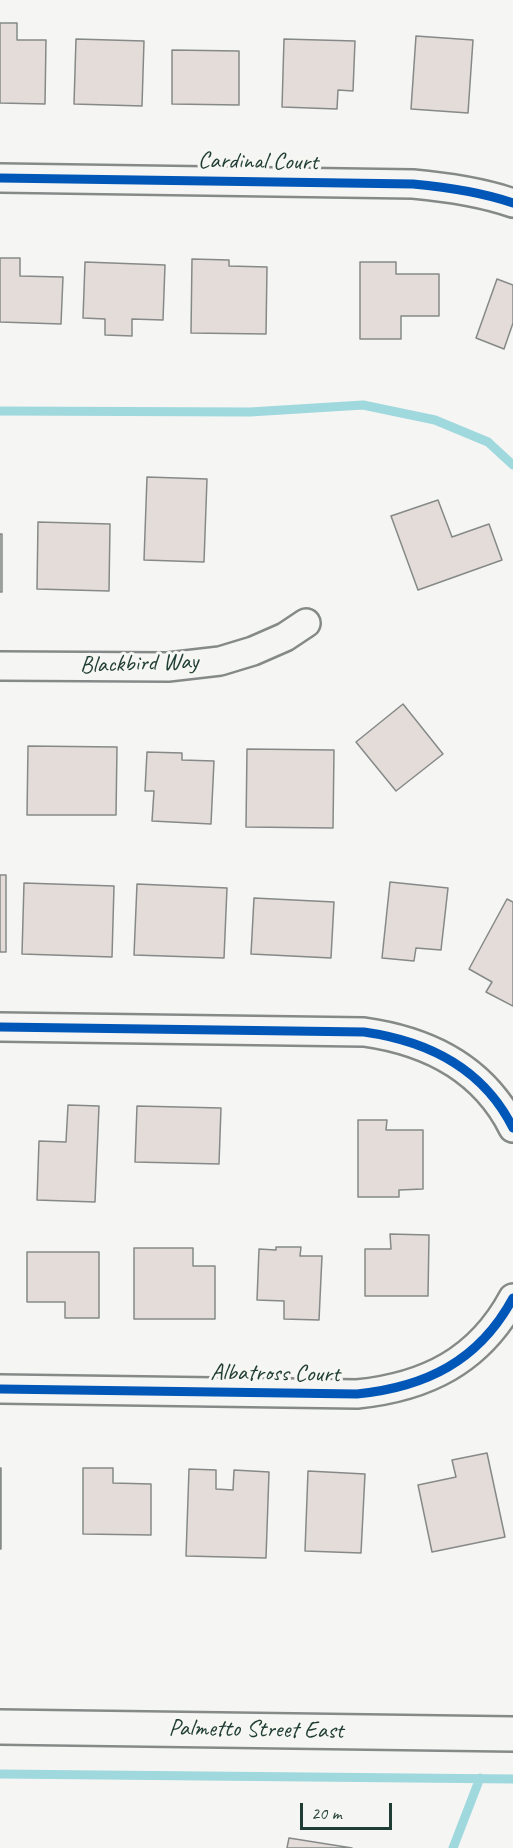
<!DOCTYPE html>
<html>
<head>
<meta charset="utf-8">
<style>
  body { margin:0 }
  #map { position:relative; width:513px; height:1848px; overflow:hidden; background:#f5f5f3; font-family:Caveat,sans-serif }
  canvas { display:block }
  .scale { position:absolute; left:300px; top:1803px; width:92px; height:27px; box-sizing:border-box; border:3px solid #1f3d34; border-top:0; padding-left:8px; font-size:18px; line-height:21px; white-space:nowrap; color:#1f3d34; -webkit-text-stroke:4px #f6f6f2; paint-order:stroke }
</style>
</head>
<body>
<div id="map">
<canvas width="513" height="1848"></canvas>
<div class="scale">20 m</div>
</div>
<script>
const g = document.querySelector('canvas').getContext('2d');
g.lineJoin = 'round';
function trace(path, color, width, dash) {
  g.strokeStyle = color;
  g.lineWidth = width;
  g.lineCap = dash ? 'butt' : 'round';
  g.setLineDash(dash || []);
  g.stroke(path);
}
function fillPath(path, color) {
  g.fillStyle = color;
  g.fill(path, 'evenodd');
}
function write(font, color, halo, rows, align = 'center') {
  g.font = font + ' Caveat,sans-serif';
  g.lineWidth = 6;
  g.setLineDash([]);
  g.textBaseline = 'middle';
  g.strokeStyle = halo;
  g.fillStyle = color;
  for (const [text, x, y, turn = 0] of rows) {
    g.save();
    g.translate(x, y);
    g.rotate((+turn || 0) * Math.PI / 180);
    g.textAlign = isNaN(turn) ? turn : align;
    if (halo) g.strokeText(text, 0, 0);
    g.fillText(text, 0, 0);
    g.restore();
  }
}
trace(new Path2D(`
  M0,411L250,412L363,405L435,420L488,442L513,465
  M0,1774L513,1779
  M453,1848L480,1778`), '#9fd8dd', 9);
const building = new Path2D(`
  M0,23H17V40H46L45,104L0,103Z
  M416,36L473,40L468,113L411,109Z
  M76,39L144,41L142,106L74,104Z
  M284,39L355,41L353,91L338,90L337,109L282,107Z
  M172,50L239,51V105L172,104Z
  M0,258H20V276L63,277L61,324L0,322Z
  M192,259L229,260V266L267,267L266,334L191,333Z
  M85,262L165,265L163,320L132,319V336L105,335V319L83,318Z
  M360,262H396V274H439V316H401V339H360Z
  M497,279L513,285V323L504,349L476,338Z
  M147,477L207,479L204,562L144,560Z
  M438,500L452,537L489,524L502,560L418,590L391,516Z
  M38,522L110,524L109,591L37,589Z
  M0,534H2V592H0Z
  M403,704L443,754L396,791L356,742Z
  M28,746L117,747L116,815H27Z
  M247,749L334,750L333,828L246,827Z
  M147,752L182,753V760L214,761L211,824L152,821L154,791H145Z
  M0,875H6V952H0Z
  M390,882L448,888L441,950L416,948L414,961L382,958Z
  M24,883L114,886L112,957L22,954Z
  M137,884L227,888L224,958L134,955Z
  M254,898L334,902L331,958L251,954Z
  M507,899L513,902V1006L486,992L492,982L469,969Z
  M68,1105L99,1106L95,1202L37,1200L39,1141L66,1142Z
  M137,1106L221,1108L219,1164L135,1162Z
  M358,1120H387L386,1130H423V1189L399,1190V1197H358Z
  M390,1234L429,1235L428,1296H365V1249H391Z
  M276,1247H301L300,1256H322L319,1320L284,1319V1301L257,1300L259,1249L276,1250Z
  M134,1248H193V1266H215V1319H134Z
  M27,1252H99V1318H65V1302H27Z
  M487,1453L505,1537L432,1552L418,1485L456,1477L452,1460Z
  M0,1468H1V1549H0Z
  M83,1468H113V1483L151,1484V1535L83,1534Z
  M189,1469L216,1470V1489L233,1490L234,1470L269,1472L266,1558L186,1556Z
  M308,1471L365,1474L361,1553L305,1551Z
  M289,1838L352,1848H287Z`);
fillPath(building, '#e4dcd8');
trace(building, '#858a88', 1.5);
const street = new Path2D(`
  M0,178L413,184C446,187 481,192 513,203
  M0,666L168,667L220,661L253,651L285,637L306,623
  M0,1027L364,1032C428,1041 483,1068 513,1128
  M0,1389L357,1394C426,1387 479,1361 513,1298`);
const secondary = new Path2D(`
  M0,1727L513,1734`);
trace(street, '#858a88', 32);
trace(secondary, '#858a88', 38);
trace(street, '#f5f5f3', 27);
trace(secondary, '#f5f5f3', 33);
trace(new Path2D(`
  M0,178L413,184C446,187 481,192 513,203
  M0,1027L364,1032C428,1041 483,1068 513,1128
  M0,1389L357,1394C426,1387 479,1361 513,1298`), '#0057b8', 9);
write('24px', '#1f3d34', '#f6f6f2', [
  ["Cardinal Court",258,162,1],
  ["Blackbird Way",139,664,-2],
  ["Albatross Court",275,1374,1],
  ["Palmetto Street East",256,1730,1]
]);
</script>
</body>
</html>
